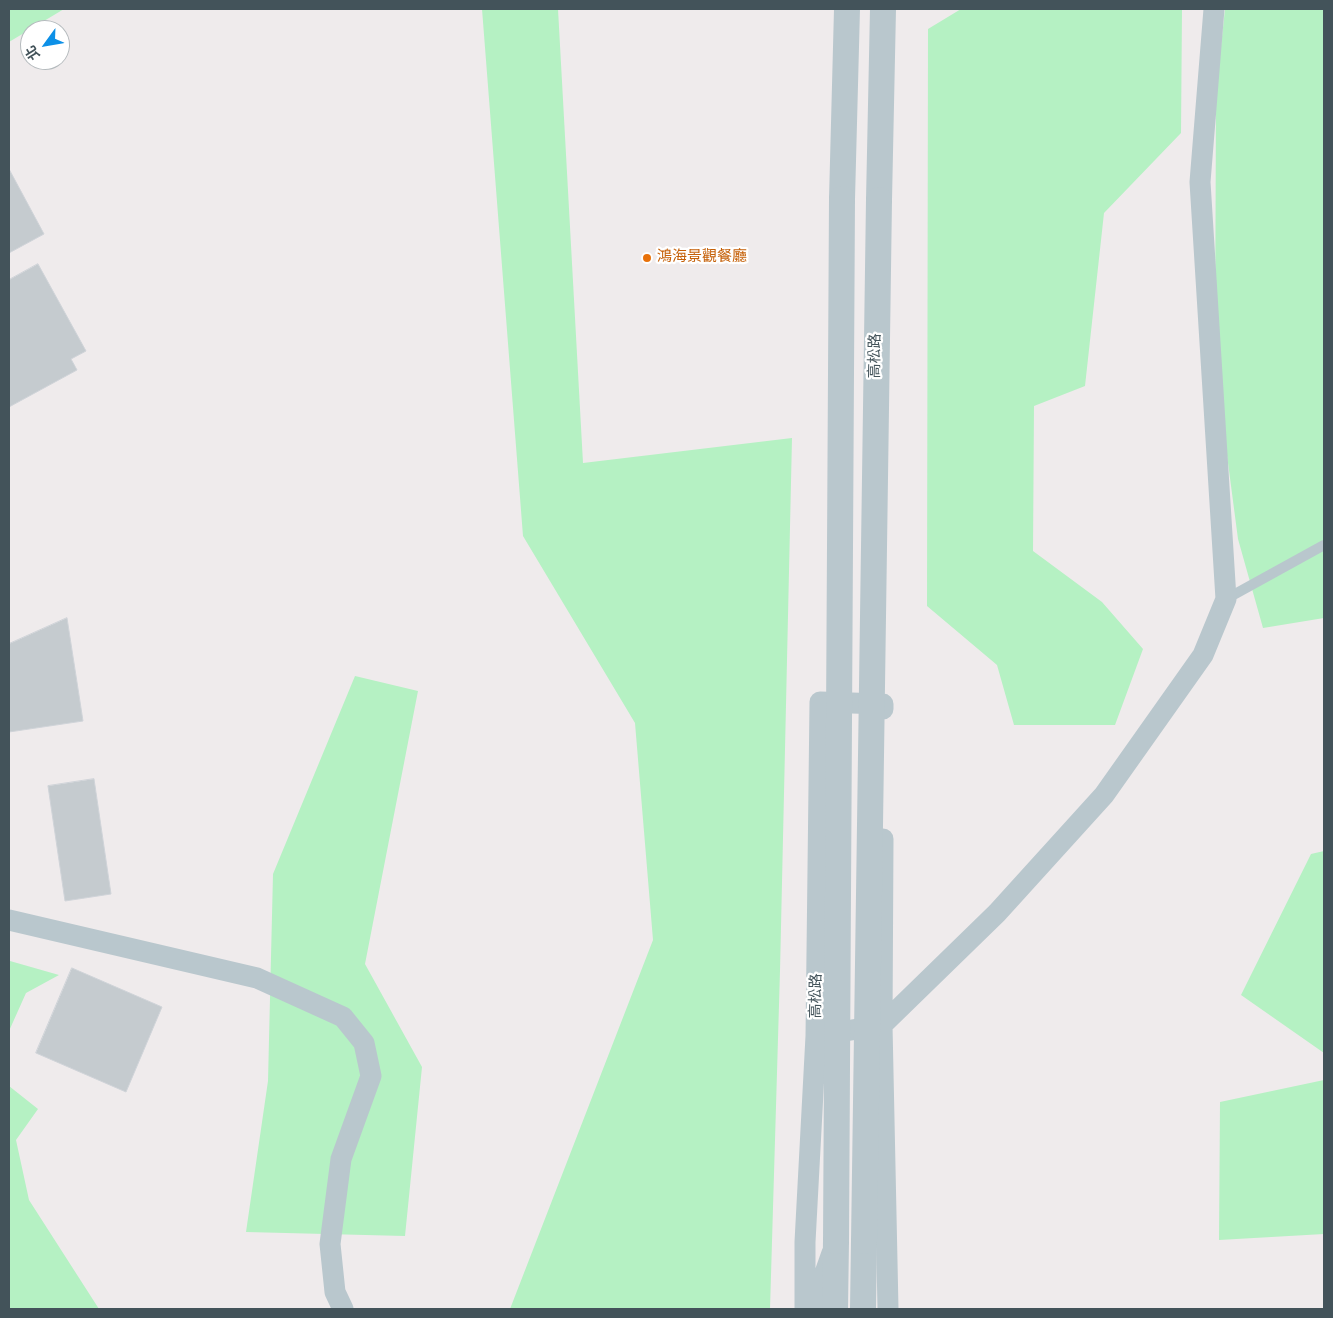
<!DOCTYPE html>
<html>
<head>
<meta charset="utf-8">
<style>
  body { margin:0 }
  #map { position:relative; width:1333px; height:1318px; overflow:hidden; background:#efebec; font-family:"Source Sans 3","Noto Sans TC",sans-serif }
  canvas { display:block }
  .frame { position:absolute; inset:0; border:10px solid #43535a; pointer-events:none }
  .north { position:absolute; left:20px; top:20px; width:50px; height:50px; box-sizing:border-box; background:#fff; border:1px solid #b4babd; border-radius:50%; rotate:238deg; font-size:14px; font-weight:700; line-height:20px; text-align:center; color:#43535a }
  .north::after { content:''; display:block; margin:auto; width:18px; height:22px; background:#0d90e7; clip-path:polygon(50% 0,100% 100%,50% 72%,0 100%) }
</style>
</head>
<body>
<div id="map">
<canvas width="1333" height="1318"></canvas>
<div class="frame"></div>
<div class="north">北</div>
</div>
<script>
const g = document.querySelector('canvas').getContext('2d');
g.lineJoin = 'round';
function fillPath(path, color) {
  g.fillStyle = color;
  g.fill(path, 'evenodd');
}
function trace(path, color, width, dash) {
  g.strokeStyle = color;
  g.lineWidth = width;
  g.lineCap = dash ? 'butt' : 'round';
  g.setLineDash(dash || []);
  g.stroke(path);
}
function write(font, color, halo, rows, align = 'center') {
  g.font = font + ' "Source Sans 3","Noto Sans TC",sans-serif';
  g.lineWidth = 4.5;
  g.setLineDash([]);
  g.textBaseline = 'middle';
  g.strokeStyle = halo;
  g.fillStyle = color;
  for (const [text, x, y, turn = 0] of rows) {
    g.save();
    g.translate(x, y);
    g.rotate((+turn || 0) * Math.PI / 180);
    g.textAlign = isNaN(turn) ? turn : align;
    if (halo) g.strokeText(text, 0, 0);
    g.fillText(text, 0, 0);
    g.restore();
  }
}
fillPath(new Path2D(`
  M9,9H64L9,42Z
  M482,9H558L583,463L792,438L780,971L770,1309H510L653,940L635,723L523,536Z
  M961,9H1182L1181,133L1104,213L1085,386L1034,406L1033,551L1102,602L1143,649L1115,725H1014L997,665L927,606L928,29Z
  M1225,9H1324V618L1263,628L1238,539L1215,364L1216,92Z
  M355,676L418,691L365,964L422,1067L405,1236L246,1232L268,1081L273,874Z
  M1324,851V1053L1241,995L1311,854Z
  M10,961L59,975L26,993L9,1031Z
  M1324,1080V1234L1219,1240L1220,1102Z
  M9,1086L38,1109L16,1140L29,1200L99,1309H9Z`), '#b5f1c3');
const building = new Path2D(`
  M9,169L44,234L9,253Z
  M38,264L86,351L71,359L77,370L9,407V280Z
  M67,618L83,721L9,732V644Z
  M94,779L111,894L65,901L48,786Z
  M72,968L162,1007L126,1092L36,1053Z`);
fillPath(building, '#c5cbcf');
trace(building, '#cfd3d8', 1);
trace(new Path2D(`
  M1226,599L1324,545`), '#b9c7cd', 10);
trace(new Path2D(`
  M883,839L882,1025L888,1309
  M9,920L257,978L343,1017L364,1043L371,1076L341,1159L330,1244L335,1292L343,1309
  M821,1035L882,1025L997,913L1104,795L1203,655L1226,599L1200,182L1214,9
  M805,1309V1242L816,1036L820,702L883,704V709
  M820,1309V1287L832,1253`), '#b9c7cd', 21);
trace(new Path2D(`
  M842,199L847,9
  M879,200L883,9
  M835,1309L836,1241
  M863,1309L864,1241`), '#b9c7cd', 26);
trace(new Path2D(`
  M836,1241L842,199
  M864,1241L879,200`), '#b9c7cd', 26);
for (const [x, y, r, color] of [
  [647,258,5,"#e8710a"]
]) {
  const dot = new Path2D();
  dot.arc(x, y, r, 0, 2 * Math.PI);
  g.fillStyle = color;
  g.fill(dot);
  trace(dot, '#fff', 2);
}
write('15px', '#c56008', '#fff', [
  ["鴻海景觀餐廳",657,258]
], 'left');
write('15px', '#43535a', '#fff', [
  ["高松路",876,356,-89],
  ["高松路",817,996,-89]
]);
</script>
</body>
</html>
